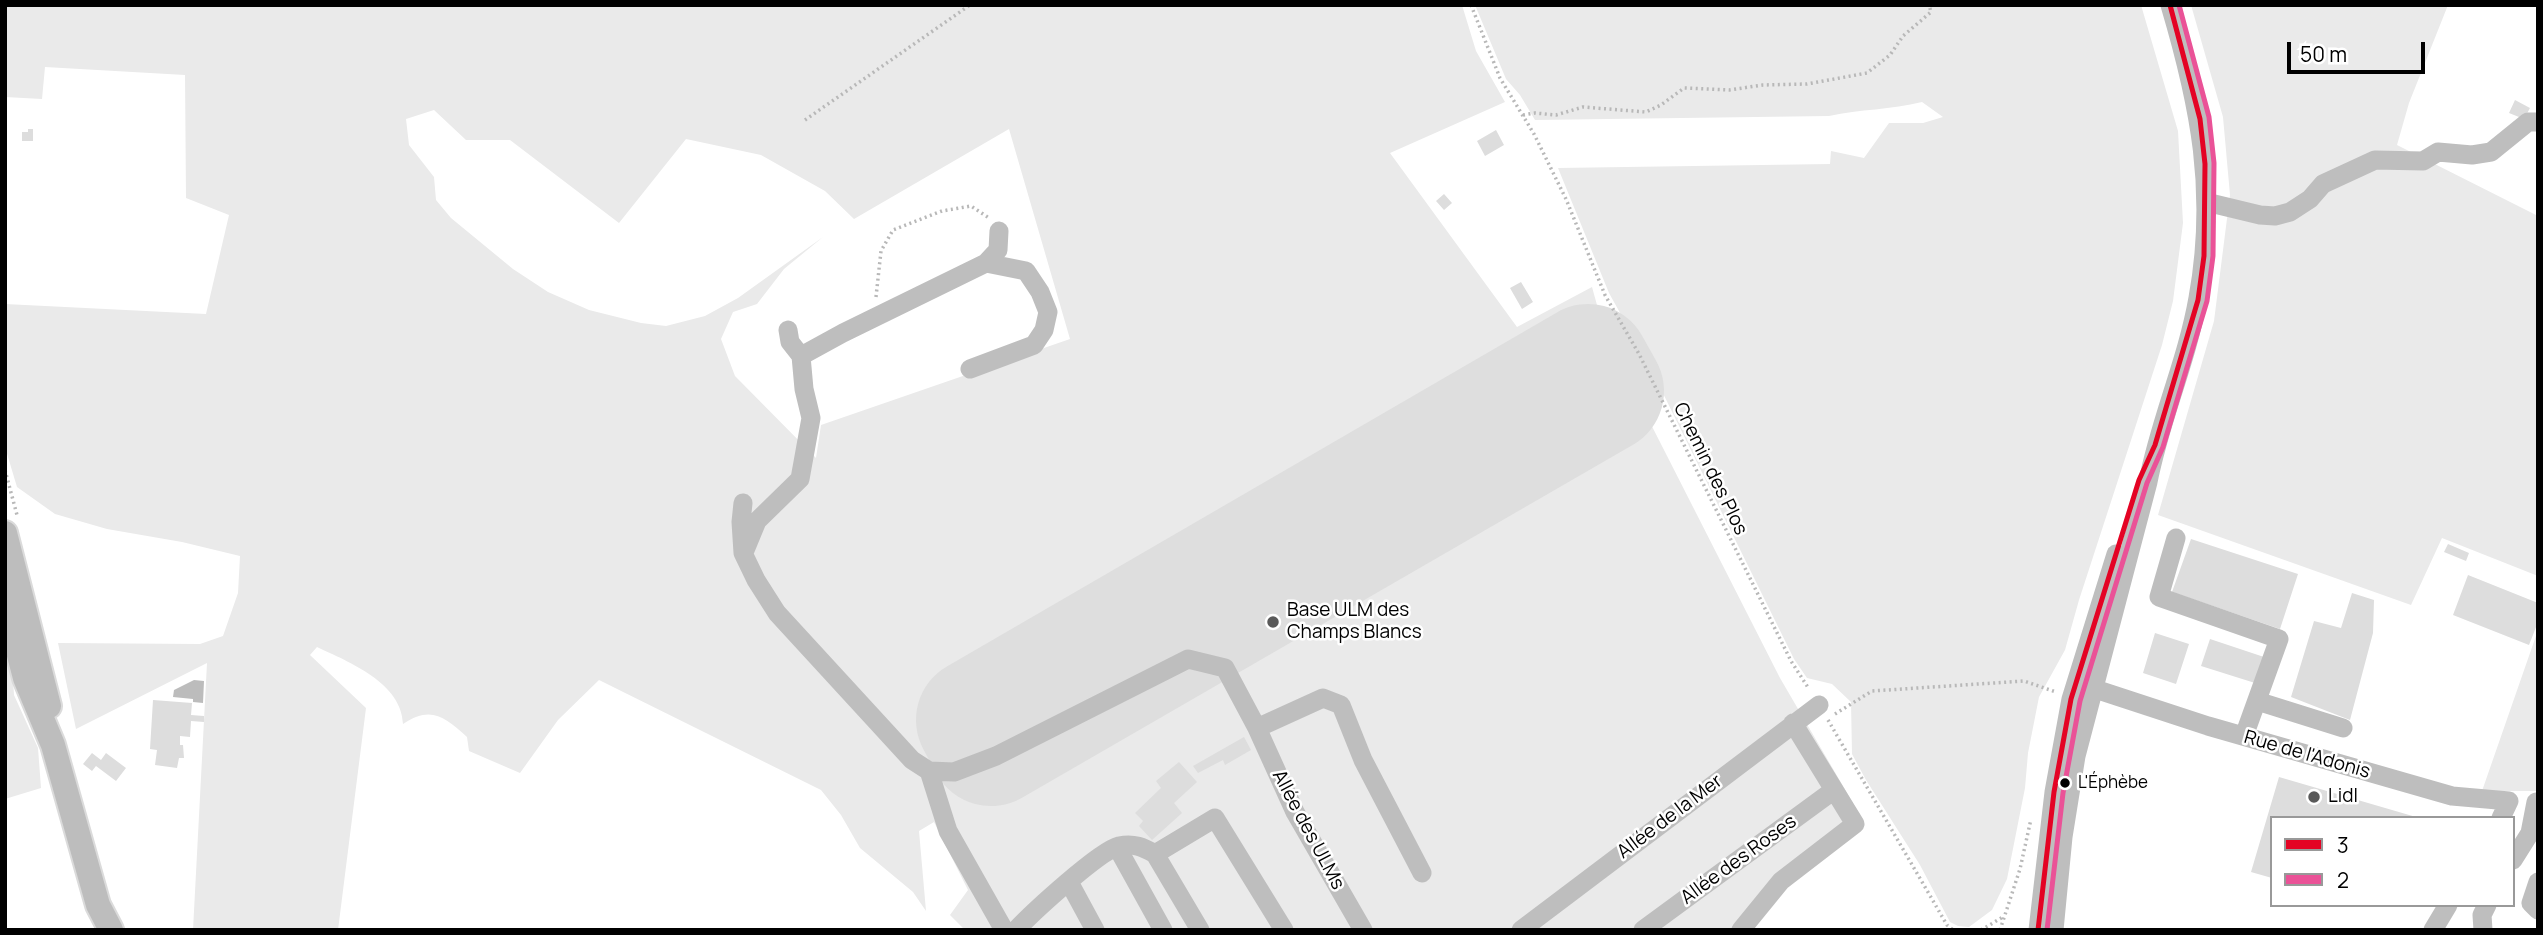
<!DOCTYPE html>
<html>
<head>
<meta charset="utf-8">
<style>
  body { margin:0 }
  #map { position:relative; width:2543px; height:935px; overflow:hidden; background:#fff; font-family:Manrope,sans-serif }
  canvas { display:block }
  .frame { position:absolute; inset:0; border:7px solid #000; pointer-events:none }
  .legend { position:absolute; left:2270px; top:816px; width:245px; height:91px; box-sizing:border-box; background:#fff; border:2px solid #999; margin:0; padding:9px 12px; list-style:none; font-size:21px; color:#000 }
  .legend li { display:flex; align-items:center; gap:14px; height:35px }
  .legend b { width:35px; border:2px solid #999 }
  .scale { position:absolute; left:2287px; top:42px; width:138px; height:32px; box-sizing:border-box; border:4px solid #000; border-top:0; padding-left:9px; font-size:21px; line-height:24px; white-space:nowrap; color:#000; -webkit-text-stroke:5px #fff; paint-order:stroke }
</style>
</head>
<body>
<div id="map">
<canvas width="2543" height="935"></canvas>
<div class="frame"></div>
<ul class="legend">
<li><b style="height:9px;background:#e40324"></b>3</li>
<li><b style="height:9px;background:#ea5297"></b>2</li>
</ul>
<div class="scale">50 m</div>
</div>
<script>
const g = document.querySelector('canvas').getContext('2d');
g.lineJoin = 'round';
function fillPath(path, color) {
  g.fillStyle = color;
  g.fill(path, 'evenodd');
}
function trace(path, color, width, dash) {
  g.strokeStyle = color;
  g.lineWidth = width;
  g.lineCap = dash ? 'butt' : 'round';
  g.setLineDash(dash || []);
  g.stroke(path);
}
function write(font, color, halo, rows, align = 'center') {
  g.font = font + ' Manrope,sans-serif';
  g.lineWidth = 5;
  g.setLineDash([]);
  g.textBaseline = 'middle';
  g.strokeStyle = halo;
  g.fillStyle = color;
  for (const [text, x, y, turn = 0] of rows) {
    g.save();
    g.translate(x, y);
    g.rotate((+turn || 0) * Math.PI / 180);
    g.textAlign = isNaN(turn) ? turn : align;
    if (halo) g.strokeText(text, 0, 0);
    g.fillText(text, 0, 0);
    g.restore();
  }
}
fillPath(new Path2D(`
  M5,5H1462L1476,51L1505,102L1390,153L1517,327L1592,287L1605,334L1780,678L1864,822L1790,879L1751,930H965L950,915L968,890L934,822L919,831L926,911L913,892L860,848L841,815L821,790L599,680L558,720L520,773L469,751L467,737C445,717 431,705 403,724C402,683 349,662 317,647L310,655L366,708L338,930H193L207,663L76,729L58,643L200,644L223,636L238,593L240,556L182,542L107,529L55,514L17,487L5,447V304L206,314L229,215L186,198L185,75L45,67L42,99L5,97ZM434,110L466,140H510L619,223L686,139L761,155L825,191L854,219L1009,129L1070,339L821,425L816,458L735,376L721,339L733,312L757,304L784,269L823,237L738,298L705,316L666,326L641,323L589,310L548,292L513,269L451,218L436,200L434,177L409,145L406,119Z
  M1475,5H2141L2178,131L2183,223L2173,301L2162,345L2079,600L2065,650L2039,697L2028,753L2025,788L2007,879L1992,910L1969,927L1958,926L1950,922L1920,865L1866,780L1852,754L1851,702L1832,684L1807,678L1794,659L1649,365L1609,293L1558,168L1830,164L1831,151L1864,158L1889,123H1923L1943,117L1922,102C1891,110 1860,109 1829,116L1535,120L1520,95L1506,79Z
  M2191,5H2448L2409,103L2397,145L2538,216V576L2442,538L2411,605L2158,515L2214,321L2230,195L2223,117Z
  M2538,630V791H2482Z
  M5,635L12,665L14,695L38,748L41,788L5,799Z`), '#eaeaea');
fillPath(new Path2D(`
  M194,680L204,681L203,703L193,702V699L173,697L174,690Z`), '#bcbcbc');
trace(new Path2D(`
  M1588,366L1602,391L991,744L978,720Z`), '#dedede', 124);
fillPath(new Path2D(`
  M2515,100L2530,108L2524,119L2509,113Z
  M28,129H33V141H22V132H28Z
  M1496,130L1504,145L1485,156L1477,141Z
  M1444,194L1452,203L1444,210L1436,201Z
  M1521,282L1533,302L1522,309L1510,288Z
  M2191,539L2298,574L2280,629L2172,592Z
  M2448,544L2469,553L2466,561L2444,552Z
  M2468,575L2538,603V622L2529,645L2453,615Z
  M2352,593L2374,600L2373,633L2350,720L2291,697L2314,621L2341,628Z
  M2155,633L2189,644L2176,684L2143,673Z
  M2210,639L2264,657L2255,683L2201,666Z
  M153,700L192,703L191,715L204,716V722L191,721L190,737L180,736V745H183L184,758H179L177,768L155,765L157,750L150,749Z
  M1244,737L1251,750L1225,765L1223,760L1198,773L1193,766Z
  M92,753L101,760L106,753L126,768L116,781L96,766L92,771L83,764Z
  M1179,762L1197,782L1174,803L1182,813L1152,840L1139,826L1143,821L1135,813L1161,788L1156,781Z
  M2279,777L2416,817V818H2272V878L2251,872Z`), '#ddd');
const major = new Path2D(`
  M5,533L49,706
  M5,601L25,678L53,745L98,905L111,930`);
trace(major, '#dbdbdb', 28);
trace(new Path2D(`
  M1471,5L1500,78L1534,134L1566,199L1605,295L1639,354L1791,661L1809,689
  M5,6L9,5
  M1523,115L1535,113L1556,115L1583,107L1646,112L1661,105L1684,88L1729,90L1763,85L1807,84L1867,73L1890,55L1903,36L1931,12L1929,5
  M805,120L970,5
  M876,297L881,251L893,230L942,211L971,206L989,218
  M5,470L17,515
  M1835,714L1872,691L2024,681L2056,692
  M1828,720L1947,925L1953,930
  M1981,930L2003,917
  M2000,930L2020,869L2031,819`), '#b8b8b8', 3.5, [2, 3.5]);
trace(new Path2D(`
  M2206,202L2260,215L2275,216L2290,212L2310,199L2323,184L2375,160L2423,161L2438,152L2472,155L2491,152L2528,122H2538
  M788,330L790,342L801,356L843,333L986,263
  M970,369L1034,345L1044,330L1048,312L1040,292L1026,271L986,263L998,250L999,231
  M743,503L741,522L743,553L756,580L777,613L912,760L929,771L948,831L1004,930
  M2176,538L2159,597L2279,639L2244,736
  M745,550L757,521L800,479L811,418L804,389L801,356
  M2086,680L2092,688L2208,726L2452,796L2509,801L2501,818
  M2257,701L2343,728
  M1257,728L1323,698L1341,705L1363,760L1422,873
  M929,771L954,772L996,756L1188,659L1225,668L1257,728L1295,812L1363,930
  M1117,847L1163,930
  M1155,854L1200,930
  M2513,860L2530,833L2536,802
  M1069,882L1095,930
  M2538,882L2531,903L2538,910
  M1016,930C1032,913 1099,851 1119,846C1134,843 1143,847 1155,854L1215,818L1284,930
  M1521,930L1819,705
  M1643,930L1834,790
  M1741,930L1781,881L1855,824L1793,723
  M2038,930L2054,792L2071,699L2116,554
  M2054,930L2063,837L2076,756L2148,482C2160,420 2187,361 2198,298C2217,193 2200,106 2170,5
  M2433,930L2448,905
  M2483,930L2482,915L2487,905`), '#bebebe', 19);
trace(major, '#bdbdbd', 24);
trace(new Path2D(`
  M2038,930L2054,792L2071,699L2139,480L2155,445L2198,300L2204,256L2205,164L2200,119L2170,5`), '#e40324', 5);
trace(new Path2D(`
  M2047,930L2063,793L2080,701L2147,483L2163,447L2207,301L2213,256L2214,163L2209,117L2179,5`), '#ea5297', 5);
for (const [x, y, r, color] of [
  [1273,622,7,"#595959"],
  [2065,783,6,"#000"],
  [2314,797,7,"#595959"]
]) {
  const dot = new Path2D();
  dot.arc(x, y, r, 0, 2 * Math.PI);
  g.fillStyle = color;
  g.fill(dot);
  trace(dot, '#fff', 2.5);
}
write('17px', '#000', '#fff', [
  ["L'Éphèbe",2078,783]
], 'left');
write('19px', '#000', '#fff', [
  ["Chemin des Plos",1710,469,64],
  ["Rue de l'Adonis",2307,755,16],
  ["Allée de la Mer",1670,817,-37],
  ["Allée des ULMs",1308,830,62],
  ["Allée des Roses",1739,860,-36]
]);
write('19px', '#000', '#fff', [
  ["Base ULM des",1287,611],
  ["Champs Blancs",1287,633],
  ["Lidl",2328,797]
], 'left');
</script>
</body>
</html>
